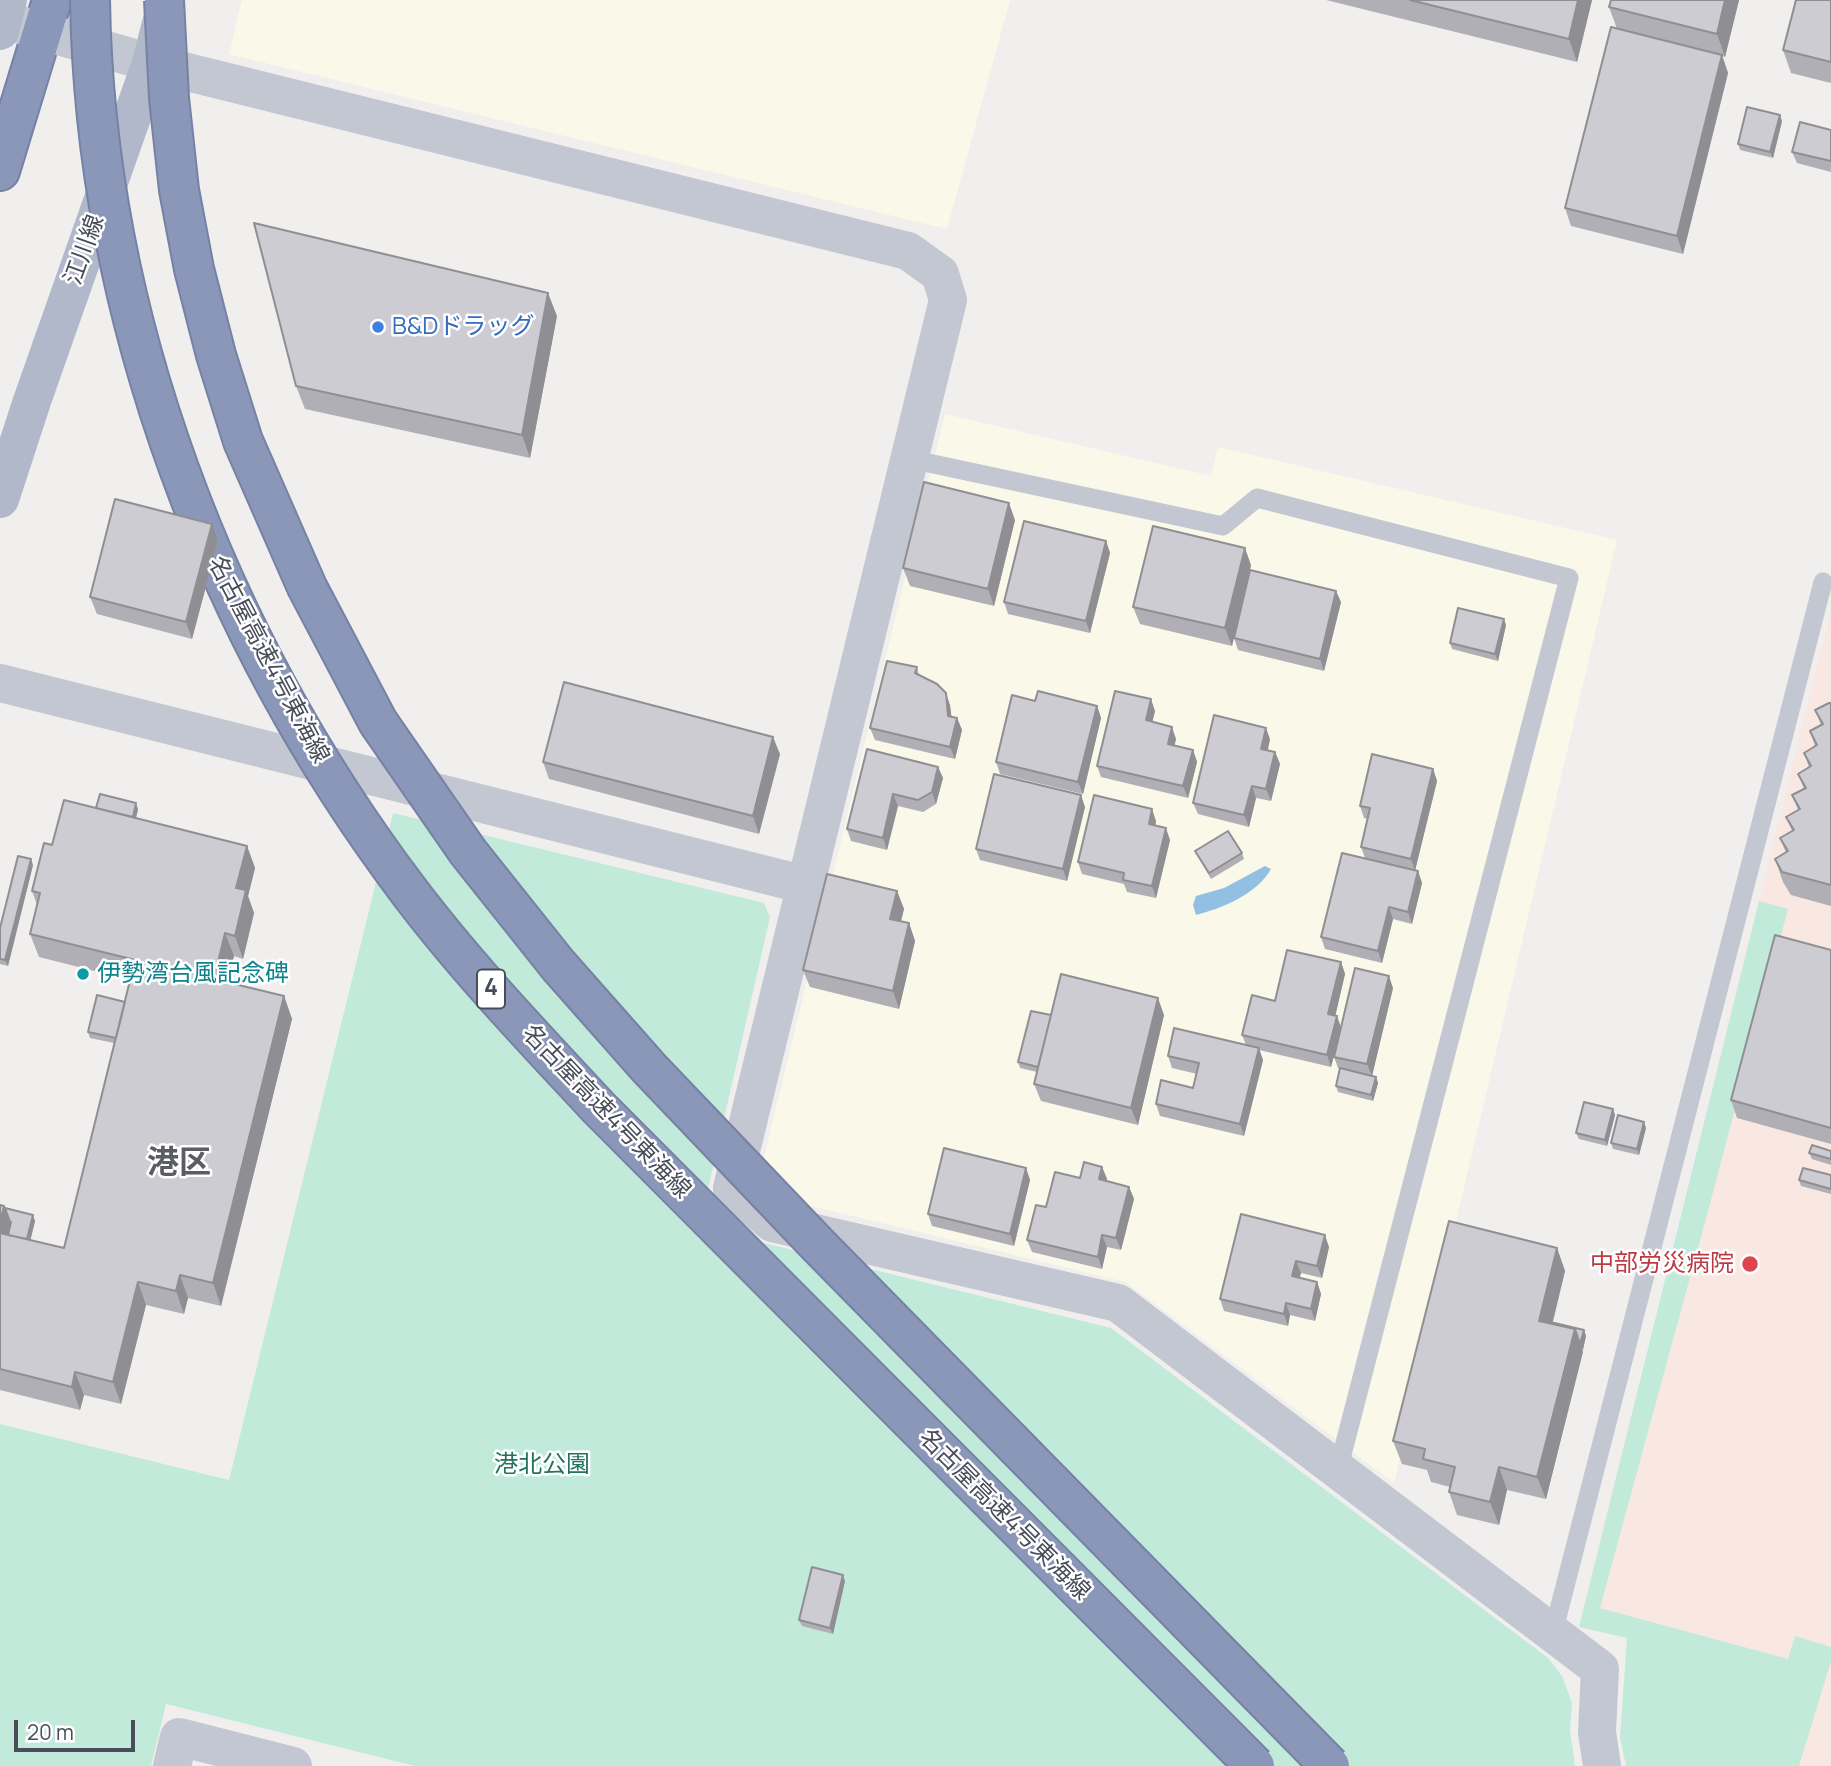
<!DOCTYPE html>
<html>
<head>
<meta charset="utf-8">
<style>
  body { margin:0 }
  #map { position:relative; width:1831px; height:1766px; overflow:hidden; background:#f0efee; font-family:Manrope,sans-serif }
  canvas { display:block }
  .scale { position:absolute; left:14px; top:1720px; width:121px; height:32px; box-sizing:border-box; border:4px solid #484d59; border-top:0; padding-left:9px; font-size:21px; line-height:24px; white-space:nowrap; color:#484d59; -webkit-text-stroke:5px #fff; paint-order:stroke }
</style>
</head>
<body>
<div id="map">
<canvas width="1831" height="1766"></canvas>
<div class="scale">20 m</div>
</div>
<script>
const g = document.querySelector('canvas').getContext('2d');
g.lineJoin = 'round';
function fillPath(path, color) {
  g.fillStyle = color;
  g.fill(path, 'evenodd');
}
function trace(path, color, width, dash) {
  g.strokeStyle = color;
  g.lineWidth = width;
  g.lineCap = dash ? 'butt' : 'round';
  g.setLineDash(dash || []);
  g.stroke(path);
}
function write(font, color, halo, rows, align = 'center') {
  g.font = font + ' Manrope,"Noto Sans JP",sans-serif';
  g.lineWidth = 5;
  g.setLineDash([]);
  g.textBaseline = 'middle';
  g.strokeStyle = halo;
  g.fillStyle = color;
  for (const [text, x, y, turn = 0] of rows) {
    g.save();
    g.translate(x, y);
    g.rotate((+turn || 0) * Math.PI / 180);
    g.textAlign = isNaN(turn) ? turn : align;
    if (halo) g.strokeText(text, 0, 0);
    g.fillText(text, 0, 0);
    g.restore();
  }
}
fillPath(new Path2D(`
  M242,0H1010L947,229L229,54Z
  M945,414L1211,476L1218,447L1617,540L1394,1483L1126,1282L783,1199L761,1170Z`), '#faf9e9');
fillPath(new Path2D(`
  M1831,610V1766H1626L1620,1737L1627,1638L1579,1627Z`), '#f8e8e1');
fillPath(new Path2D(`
  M393,813L764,903L770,917L705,1202L756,1241L1111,1328L1548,1658L1562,1676L1572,1703L1570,1730L1575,1766H415L166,1704L151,1766H0V1424L229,1480Z
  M1759,901L1788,909L1711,1200L1600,1608L1788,1659L1795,1636L1831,1647V1661L1799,1766H1626L1620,1737L1627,1638L1579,1627Z`), '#c1eada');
fillPath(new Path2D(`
  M1265,866L1271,869C1257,894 1223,908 1196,915L1193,905L1196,896L1224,888Z`), '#92c0e2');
const motorway = new Path2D(`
  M0,171L52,0`);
trace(motorway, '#7682a4', 42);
trace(new Path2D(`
  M910,459L1223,526L1257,498L1569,578L1338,1470
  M1553,1633L1823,582`), '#c3c7d2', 19);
trace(new Path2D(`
  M172,1766L179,1737L293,1766`), '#c3c7d2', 38);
trace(new Path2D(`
  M0,19L151,63L908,251L940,274L948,300L732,1188L772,1223L1118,1303L1600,1669L1597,1732L1602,1766
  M0,683L806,885`), '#c3c7d2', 38);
trace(new Path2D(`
  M0,31L8,0
  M0,499L32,401L151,63L161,23`), '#b0b8ca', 38);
trace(motorway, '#8b97b8', 38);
const motorwayBridge = new Path2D(`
  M90,0C95,318 217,637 408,890C466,967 533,1037 598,1107L1255,1766
  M164,0L169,98L179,190L194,269L216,355L243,441L307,587L378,722L468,852L558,965L649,1068L818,1245L1330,1766`);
trace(motorwayBridge, '#7682a4', 42, []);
trace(motorwayBridge, '#8b97b8', 38);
fillPath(new Path2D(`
  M1326,0H1592L1577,62Z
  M1739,0L1725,57L1722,56L1728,73L1683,254L1571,226L1565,208L1617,29L1609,7Z
  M1831,0V83L1791,73L1783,50Z
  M1782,121L1773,158L1740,150L1738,144Z
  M1831,130V172L1797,163L1792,152Z
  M557,316L530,458L305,409L296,386Z
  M1015,520L994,606L910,586L903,568Z
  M218,541L192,639L97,614L90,597Z
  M1106,541L1110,553L1090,633L1008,614L1004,602Z
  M1251,565L1232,646L1140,624L1133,607Z
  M1341,602L1324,671L1238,650L1234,638Z
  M1506,625L1498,661L1452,649L1450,643Z
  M917,667L919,675L950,705L951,717L957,718L962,730L955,759L875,740L870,728Z
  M1035,701L1097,706L1101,718L1083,794L1000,774L996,762Z
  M1831,703V906L1791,895L1783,882L1775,859L1786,853L1780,838L1792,831L1786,817L1798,810L1792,795L1804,789L1798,774L1809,767L1804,753L1815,746L1810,731L1821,725L1815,710Z
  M1155,711L1152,722L1176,739L1174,746L1193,750L1197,762L1188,798L1101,777L1097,766Z
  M1270,739L1268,750L1275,752L1280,764L1271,801L1256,798L1249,827L1198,814L1193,803Z
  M867,749L938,767L943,778L936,804L923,812L898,806L887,850L851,841L847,829Z
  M780,754L759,834L549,779L543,762Z
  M1433,769L1437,781L1415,870L1418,871L1422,883L1412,924L1393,919L1382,963L1325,949L1321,937L1365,858L1361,847L1368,819L1364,818L1360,806Z
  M1085,807L1067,881L980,860L976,849Z
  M96,808L138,809L136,818L247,846L255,868L248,896L254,913L243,959L234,956L227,982L284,996L292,1019L221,1306L188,1298L184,1314L146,1305L121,1404L84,1395L80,1410L0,1390V1205L35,1221L30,1240L64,1248L114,1043L90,1038L88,1032L125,1002L130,980L39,957L30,934L37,905L32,891L52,845Z
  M1156,821L1155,825L1170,840L1156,898L1127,892L1124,884L1082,874L1078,862Z
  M1195,851L1242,853L1244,859L1211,879L1198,857Z
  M33,865L8,966L0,964V928Z
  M897,891L904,909L901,921L909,923L915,941L899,1009L810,987L803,970Z
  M1831,950V1144L1737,1118L1731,1100Z
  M1341,962L1345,974L1335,1015L1337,1016L1341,1027L1393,988L1372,1076L1376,1077L1378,1083L1373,1101L1338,1092L1336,1086L1340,1069L1338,1068L1334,1057L1336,1049L1331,1067L1259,1050L1263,1060L1244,1136L1160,1116L1156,1104L1193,1088L1197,1074L1172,1068L1168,1056L1246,1045L1242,1035L1275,1001Z
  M1051,1015H1164L1138,1125L1041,1101L1034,1084L1037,1072L1020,1068L1018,1062Z
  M1613,1109L1615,1115L1607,1146L1579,1139L1576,1133Z
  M1646,1128L1639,1155L1613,1149L1611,1143Z
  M1831,1151V1165L1812,1159L1809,1153Z
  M1102,1167L1107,1179L1106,1181L1129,1187L1134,1199L1121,1250L1107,1247L1102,1269L1032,1252L1027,1240L1046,1207L1080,1178Z
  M1026,1168L1030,1180L1014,1246L932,1226L928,1214Z
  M1831,1175V1194L1801,1186L1799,1180Z
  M1241,1214L1329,1247L1322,1278L1301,1273L1299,1278L1317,1282L1321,1294L1315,1321L1290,1315L1288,1326L1224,1311L1220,1299Z
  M1557,1248L1565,1271L1553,1322L1584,1330L1586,1336L1546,1499L1507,1490L1499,1525L1457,1515L1449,1492L1450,1487L1431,1482L1427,1470L1402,1464L1393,1441Z
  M845,1581L833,1634L802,1626L799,1620Z`), '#afafb5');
fillPath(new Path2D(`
  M1578,0H1592L1577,62L1569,39Z
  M1725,0H1739L1725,57L1717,34Z
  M1722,55L1728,73L1683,254L1677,236Z
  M1780,115L1782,121L1773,158L1770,152Z
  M548,293L557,316L530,458L522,435Z
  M1009,503L1015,520L994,606L988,589Z
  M212,524L218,541L192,639L186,622Z
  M1106,541L1110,553L1090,633L1086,621Z
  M1245,548L1251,565L1232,646L1225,628Z
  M1336,591L1341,602L1324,671L1320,659Z
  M1504,619L1506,625L1498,661L1495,654Z
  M946,693L950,705L953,728L948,716Z
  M1151,699L1155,711L1150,732L1146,720Z
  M1097,706L1101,718L1083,794L1078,782Z
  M957,718L962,730L955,759L950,747Z
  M1172,727L1176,739L1172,756L1168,744Z
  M1266,728L1270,739L1265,761L1261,749Z
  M773,737L780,754L759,834L753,816Z
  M1193,750L1197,762L1188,798L1183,786Z
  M1275,752L1280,764L1271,801L1266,789Z
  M938,767L943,778L936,804L932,792Z
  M1433,769L1437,781L1415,871L1411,859Z
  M1252,786L1256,798L1249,827L1244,815Z
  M893,794L898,806L887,850L883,838Z
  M1081,795L1085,807L1067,881L1063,869Z
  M136,803L138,809L132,835L129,829Z
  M1152,809L1156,821L1153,836L1149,824Z
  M1166,828L1170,840L1156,898L1152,886Z
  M247,846L255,868L248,896L254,913L243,959L235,936L236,888Z
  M31,859L33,865L8,966L5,960Z
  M1418,871L1422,883L1412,924L1408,912Z
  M897,891L904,909L897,937L890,919Z
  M1389,907L1393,919L1382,963L1378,951Z
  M909,923L915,941L899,1009L893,991Z
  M225,933L234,956L222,1002L214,979Z
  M1341,962L1345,974L1333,1026L1328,1014Z
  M1389,976L1393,988L1372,1076L1367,1064Z
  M284,996L292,1019L221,1306L213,1283Z
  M1158,998L1164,1015L1138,1125L1131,1108Z
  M1337,1016L1341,1028L1331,1067L1327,1055Z
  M1259,1048L1263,1060L1244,1136L1240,1124Z
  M1376,1077L1378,1083L1373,1101L1371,1095Z
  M1613,1109L1615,1115L1607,1146L1605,1140Z
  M1644,1122L1646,1128L1639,1155L1637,1149Z
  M1102,1167L1107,1179L1103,1191L1099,1179Z
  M1026,1168L1030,1180L1014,1246L1010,1234Z
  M1129,1187L1134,1199L1121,1250L1116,1238Z
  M4,1206L12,1229L7,1249L0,1240V1222Z
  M33,1215L35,1221L26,1259L24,1252Z
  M1102,1235L1107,1247L1102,1269L1098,1257Z
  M1325,1235L1329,1247L1322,1278L1317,1266Z
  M1557,1248L1565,1271L1549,1336L1539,1321Z
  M1296,1261L1301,1273L1297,1288L1292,1276Z
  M180,1275L188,1298L184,1314L176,1291Z
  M138,1282L146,1305L121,1404L113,1382Z
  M1317,1282L1321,1294L1315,1321L1311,1309Z
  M1286,1303L1290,1315L1288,1326L1284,1314Z
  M1575,1329L1583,1352L1546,1499L1537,1477Z
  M1584,1330L1586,1336L1583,1350L1580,1344Z
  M75,1372L84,1395L80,1410L72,1387Z
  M1499,1467L1507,1490L1499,1525L1490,1502Z
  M843,1575L845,1581L833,1634L830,1628Z`), '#8f8f93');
const building = new Path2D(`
  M1410,0H1578L1569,39Z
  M1611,0H1725L1717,34L1609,7Z
  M1796,0H1831V62L1783,50Z
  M1611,27L1722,55L1677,236L1565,208Z
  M1747,107L1780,115L1770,152L1738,144Z
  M1800,122L1831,130V161L1792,152Z
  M254,223L548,293L522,435L296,386Z
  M924,482L1009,503L988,589L903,568Z
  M115,499L212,524L186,622L90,597Z
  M1024,521L1106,541L1086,621L1004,602Z
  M1153,526L1245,548L1225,628L1133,607Z
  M1250,570L1336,591L1320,659L1234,638Z
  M1458,608L1504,619L1495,654L1450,643Z
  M887,661L917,667L915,673L937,684L946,693L948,716L957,718L950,747L870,728Z
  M564,682L773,737L753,816L543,762Z
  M1038,691L1097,706L1078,782L996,762L1012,695L1035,701Z
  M1115,691L1151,699L1146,720L1172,727L1168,744L1193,750L1183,786L1097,766Z
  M1829,703H1831V885L1782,872L1775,859L1788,851L1780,838L1794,830L1786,817L1800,809L1792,795L1806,788L1798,774L1811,766L1804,753L1817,745L1810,731L1823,724L1815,710Z
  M1214,715L1266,728L1261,749L1275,752L1266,789L1252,786L1244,815L1193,803Z
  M867,749L938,767L932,792L918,800L893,794L883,838L847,829Z
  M1372,754L1433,769L1411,859L1361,847L1370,808L1360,806Z
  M994,774L1081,795L1063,869L976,849Z
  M100,794L136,803L133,817L96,808Z
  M1094,795L1152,809L1149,824L1166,828L1152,886L1123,880L1124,873L1078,862Z
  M64,800L247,846L236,888L246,890L235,936L225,933L214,979L284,996L213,1283L180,1275L176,1291L138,1282L113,1382L75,1372L72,1387L0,1369V1233L64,1248L135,960L30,934L40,893L32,891L44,843L52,845Z
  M1228,831L1242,853L1209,873L1195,851Z
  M1342,853L1418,871L1408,912L1389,907L1378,951L1321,937Z
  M18,856L31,859L5,960L0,959V928Z
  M827,874L897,891L890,919L909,923L893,991L803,970Z
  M1775,935L1831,950V1128L1731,1100Z
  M1287,950L1341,962L1328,1014L1337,1016L1327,1055L1242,1035L1252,995L1275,1001Z
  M1355,968L1389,976L1367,1064L1334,1057Z
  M1061,974L1158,998L1131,1108L1034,1084Z
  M97,995L125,1002L116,1038L88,1032Z
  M1031,1011L1051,1015L1038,1067L1018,1062Z
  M1174,1028L1259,1048L1240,1124L1156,1104L1161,1080L1193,1088L1199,1063L1168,1056Z
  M1340,1068L1376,1077L1371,1095L1336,1086Z
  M1584,1102L1613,1109L1605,1140L1576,1133Z
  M1618,1115L1644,1122L1637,1149L1611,1143Z
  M1812,1145L1831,1151V1159L1809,1153Z
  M944,1148L1026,1168L1010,1234L928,1214Z
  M1084,1162L1102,1167L1099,1179L1129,1187L1116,1238L1102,1235L1098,1257L1027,1240L1036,1205L1046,1207L1055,1172L1080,1178Z
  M1803,1168L1831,1175V1189L1799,1180Z
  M0,1205L4,1206L0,1222Z
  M5,1208L33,1215L27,1239L8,1235L11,1222H10Z
  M1241,1214L1325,1235L1317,1266L1296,1261L1292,1276L1317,1282L1311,1309L1286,1303L1284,1314L1220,1299Z
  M1449,1221L1557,1248L1539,1321L1575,1329L1537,1477L1499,1467L1490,1502L1449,1492L1455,1467L1423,1459L1425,1449L1393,1441Z
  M1550,1322L1584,1330L1580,1344L1575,1329L1550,1323Z
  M812,1567L843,1575L830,1628L799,1620Z`);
fillPath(building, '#ccccd2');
trace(building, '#8f8f93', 2);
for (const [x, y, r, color] of [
  [378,327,7,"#3f7fe0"],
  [83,974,7,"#0f9aa8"],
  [1750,1264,9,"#e0444e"]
]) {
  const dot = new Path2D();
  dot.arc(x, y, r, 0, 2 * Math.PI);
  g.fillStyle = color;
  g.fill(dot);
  trace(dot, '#fff', 2.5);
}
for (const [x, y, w] of [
  [491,989,28]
]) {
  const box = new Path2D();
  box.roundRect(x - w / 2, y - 19.5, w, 39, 5);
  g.fillStyle = '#fff';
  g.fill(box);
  trace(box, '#484d59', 2);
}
write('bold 23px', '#484d59', null, [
  ["4",491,989]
]);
write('24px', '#484d59', '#fff', [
  ["江川線",85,250,-70],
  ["名古屋高速4号東海線",268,660,62],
  ["名古屋高速4号東海線",606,1112,46],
  ["名古屋高速4号東海線",1004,1515,45]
]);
write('24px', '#366cbe', '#fff', [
  ["B&Dドラッグ",392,327]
], 'left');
write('24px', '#0d838f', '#fff', [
  ["伊勢湾台風記念碑",97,974]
], 'left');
write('24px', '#be3a42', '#fff', [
  ["中部労災病院",1734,1264]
], 'right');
write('24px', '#20735c', '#fff', [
  ["港北公園",542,1465]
]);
write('bold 32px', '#5b5d62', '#fff', [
  ["港区",179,1164]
]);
</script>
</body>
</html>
